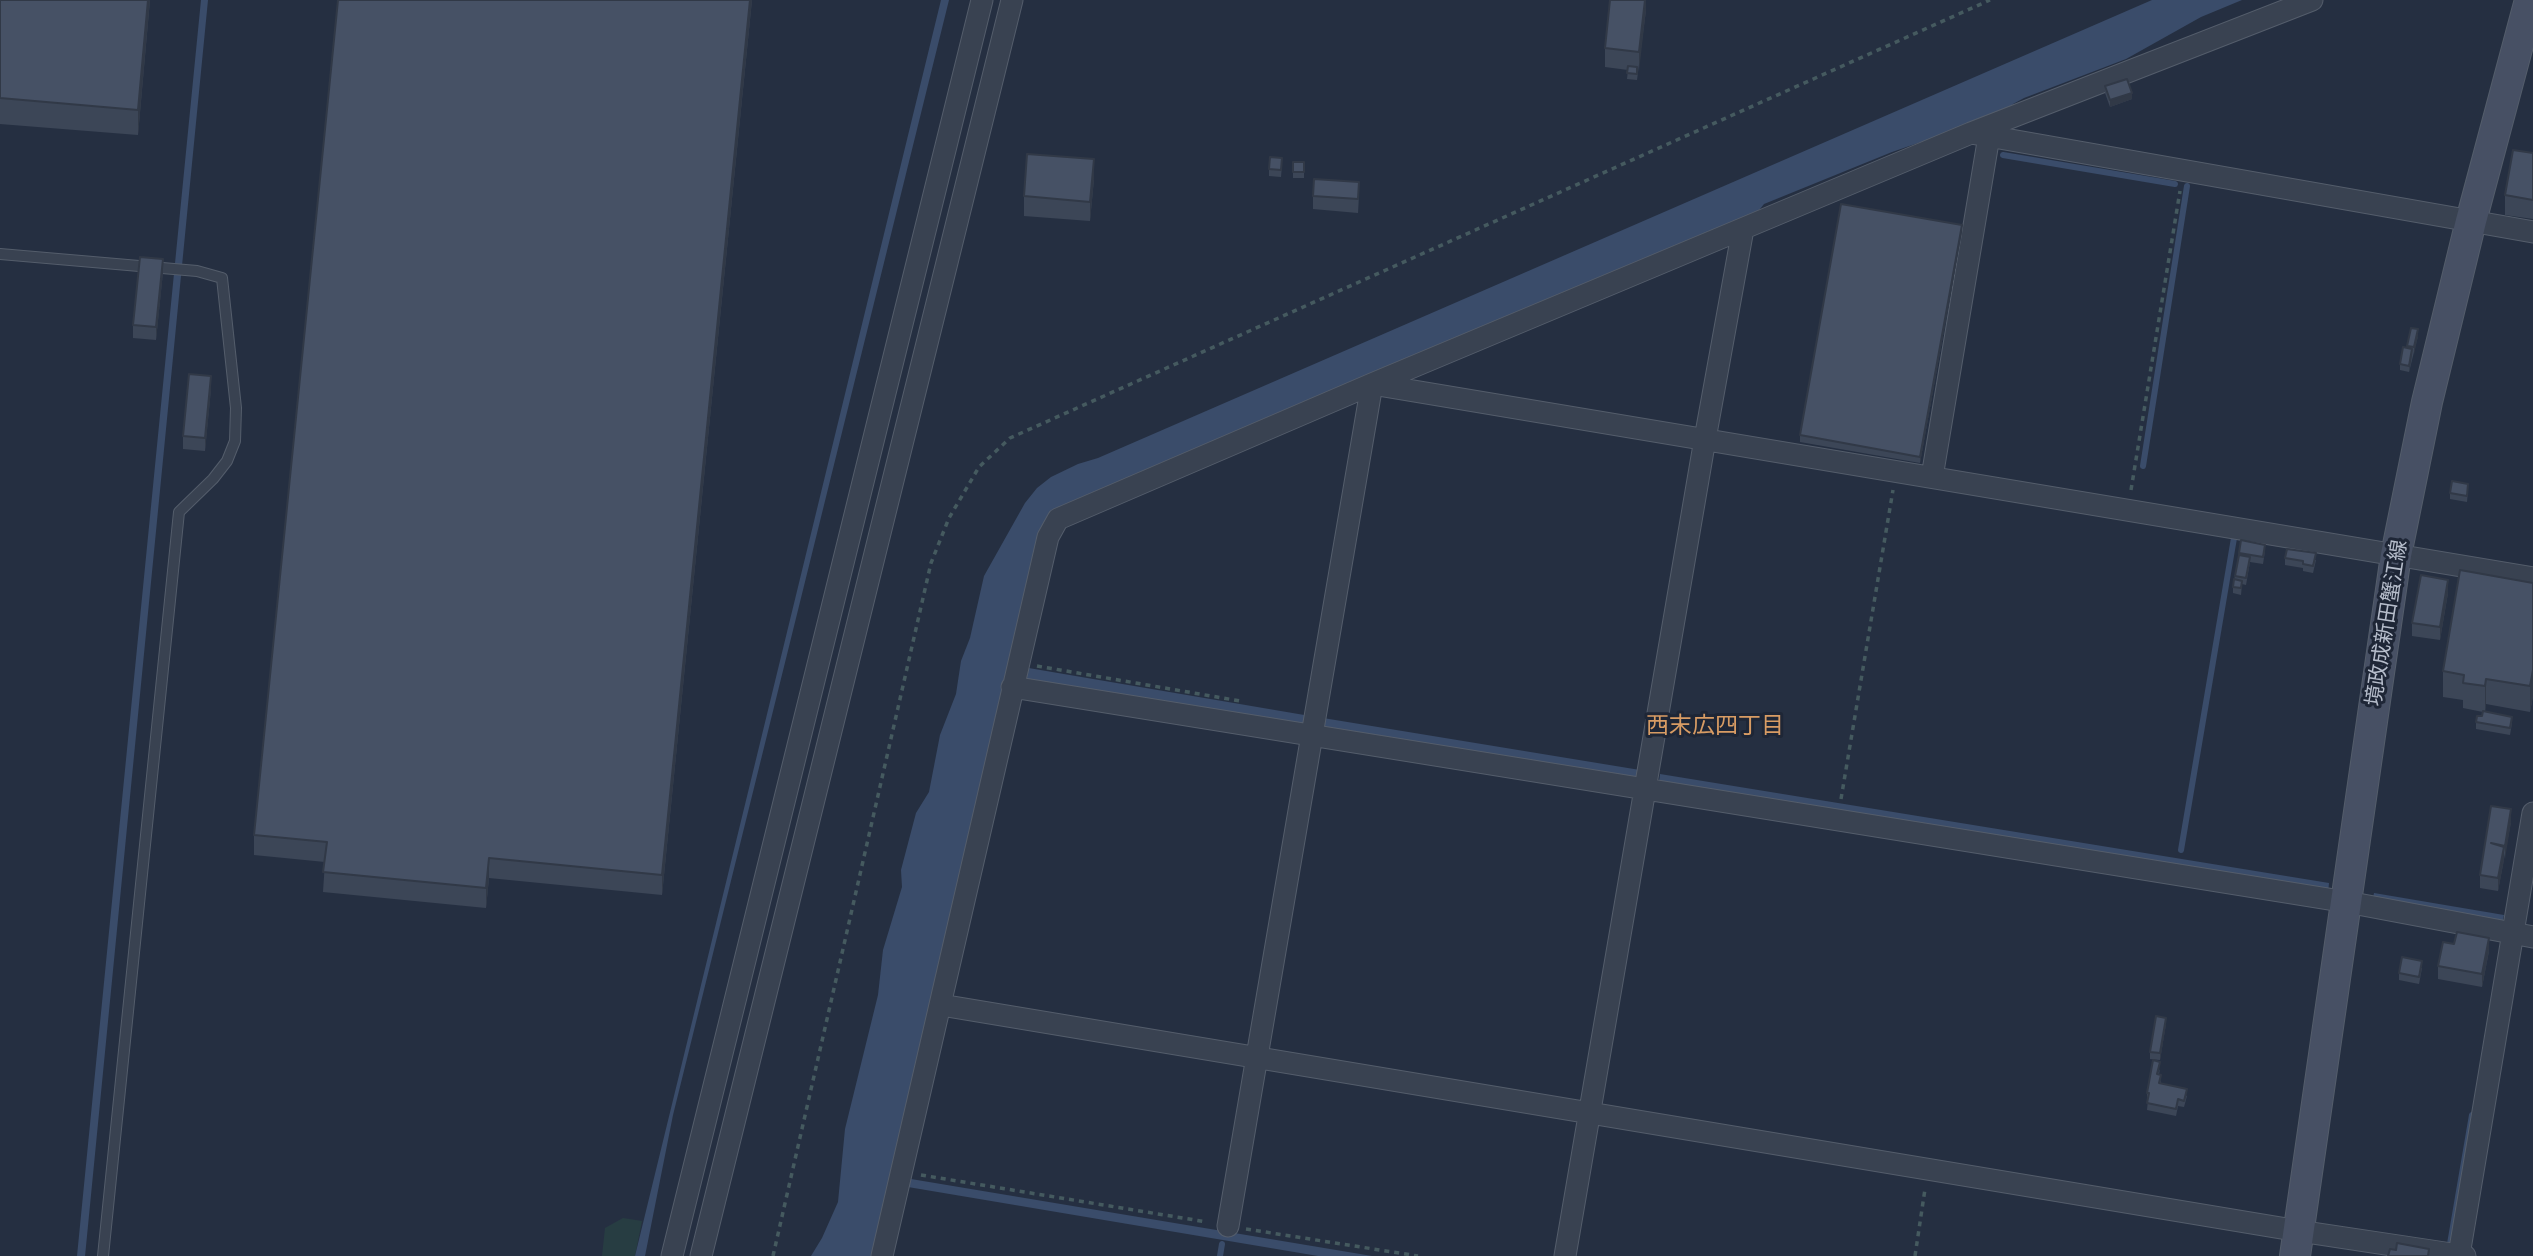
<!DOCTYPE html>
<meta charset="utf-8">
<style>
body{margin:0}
canvas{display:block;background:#252f41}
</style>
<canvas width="2533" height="1256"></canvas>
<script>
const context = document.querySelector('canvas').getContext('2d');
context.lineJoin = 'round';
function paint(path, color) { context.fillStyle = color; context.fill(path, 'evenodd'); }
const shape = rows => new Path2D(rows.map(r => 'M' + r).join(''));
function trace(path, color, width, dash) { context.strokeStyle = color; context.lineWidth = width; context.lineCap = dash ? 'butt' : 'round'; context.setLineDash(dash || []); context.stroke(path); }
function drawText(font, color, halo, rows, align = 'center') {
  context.font = font + ' Cabin,"Noto Sans JP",sans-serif'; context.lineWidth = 6; context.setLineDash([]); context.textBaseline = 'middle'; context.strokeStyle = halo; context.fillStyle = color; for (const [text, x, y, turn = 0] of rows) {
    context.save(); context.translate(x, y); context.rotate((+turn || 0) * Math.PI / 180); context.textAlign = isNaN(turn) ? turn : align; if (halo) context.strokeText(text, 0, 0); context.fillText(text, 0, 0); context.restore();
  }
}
paint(shape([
 [623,1218,642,1221,635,1256,602,1256,605,1228]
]), '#273d42');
paint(shape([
 [201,0,208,0,85,1256,77,1256],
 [941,0,949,0,673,1115,645,1256,635,1256],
 [2152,0,2242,0,2201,17,2126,59,2024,98,2013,104,2005,113,1941,139,1921,142,1892,152,1764,204,1756,214,1058,511,1011,665,1310,716,1308,725,1047,682,1008,680,893,1176,1372,1256,1318,1256,908,1187,874,1256,811,1256,822,1238,838,1202,845,1129,878,995,883,950,902,887,901,870,916,813,929,792,940,735,956,694,961,661,970,638,984,576,1025,503,1037,488,1051,477,1078,464,1098,458],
 [1323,718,1640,770,1638,778,1322,726],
 [1660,774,2329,883,2328,893,1659,783],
 [2374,893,2504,915,2502,924,2372,903]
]), '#3a4c6a');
trace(shape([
 [2003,155,2175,184],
 [2143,466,2187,186],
 [2181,850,2234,538],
 [2450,1244,2472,1115],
 [1220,1256,1222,1244]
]), '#3a4c6a', 6);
const service = shape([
 [0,254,197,271,222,278,236,408,235,441,227,461,213,479,179,512,103,1256]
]);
const minor = shape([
 [1971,133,2533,232],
 [1372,384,2533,578],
 [1932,477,1989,136],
 [1012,687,2347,902,2533,937],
 [941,1005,2299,1231,2465,1256],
 [1228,1226,1372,384],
 [2459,1255,2533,813],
 [672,1256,982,0],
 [701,1256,1012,0],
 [882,1256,1048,537,1058,519,1372,384,1971,133,2312,0],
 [1565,1256,1705,439,1743,229]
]);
const secondary = shape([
 [2295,1256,2396,555,2427,402,2471,221,2530,0]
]);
trace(service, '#545d6b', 12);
trace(minor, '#545d6b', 23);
trace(secondary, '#545d6b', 32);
trace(shape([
 [2131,490,2180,191],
 [1037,666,1240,701],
 [1841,799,1893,490],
 [921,1175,1207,1222],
 [1246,1229,1418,1256],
 [773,1256,931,563,949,518,979,467,1010,438,1990,0],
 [1915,1256,1925,1189]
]), '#455a5f', 3.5, [5, 5]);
trace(service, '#394251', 10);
trace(minor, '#394251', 21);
trace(secondary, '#475064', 30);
paint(shape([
 [0,0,150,0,138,135,0,124],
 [338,0,752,0,662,895,489,878,486,908,323,892,325,862,254,855,254,835],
 [1646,0,1646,10,1637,80,1627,79,1628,70,1605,67,1605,48],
 [2105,86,2132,99,2110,107,2105,93],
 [2533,153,2533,219,2505,215,2505,195],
 [1293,162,1304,162,1304,178,1293,178],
 [1282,165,1281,177,1269,176,1269,169],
 [1094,179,1090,221,1024,216,1024,196],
 [1359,195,1358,213,1313,209,1313,196],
 [1962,231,1920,463,1800,442,1800,435],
 [163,272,156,340,133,338,133,325],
 [2418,336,2409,372,2400,370,2400,364,2407,346],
 [211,389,205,451,183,449,183,436],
 [2468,490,2467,502,2450,499,2450,493],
 [2241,540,2265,551,2263,564,2250,562,2246,585,2242,584,2241,595,2233,593,2233,587],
 [2285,558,2316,560,2313,573,2303,571,2303,568,2285,565],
 [2533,583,2533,696,2530,712,2486,704,2485,712,2512,723,2510,735,2476,729,2476,722,2482,716,2483,712,2463,708,2463,700,2443,697,2443,671],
 [2448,593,2440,640,2412,636,2412,623],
 [2511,822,2498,891,2480,888,2480,875],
 [2489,951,2482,987,2438,979,2438,966],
 [2422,968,2419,984,2399,980,2399,973],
 [2166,1024,2160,1060,2150,1059,2150,1052],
 [2160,1069,2159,1074,2161,1083,2187,1096,2184,1107,2178,1106,2176,1116,2147,1110,2148,1100,2147,1099,2147,1093]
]), '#3c4657');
paint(shape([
 [148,0,150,0,138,135,138,110],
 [750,0,752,0,662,895,662,875],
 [1645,0,1646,0,1646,10,1639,71,1639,52],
 [2132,93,2132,99,2110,107,2110,100],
 [1094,159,1094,179,1090,221,1090,202],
 [1962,225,1962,231,1920,463,1920,457],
 [163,259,163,272,156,340,156,327],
 [2418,329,2418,336,2414,354,2414,347],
 [2412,349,2412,355,2409,372,2409,366],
 [211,376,211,389,205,451,205,438],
 [2448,580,2448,593,2440,640,2440,627],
 [2533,670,2533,696,2530,712,2530,686],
 [2486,679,2486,704,2485,712,2485,686],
 [2511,809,2511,822,2505,859,2505,846],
 [2504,847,2504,860,2498,891,2498,878],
 [489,858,489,878,486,908,486,888],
 [2489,938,2489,951,2482,987,2482,974],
 [2166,1018,2166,1024,2160,1060,2160,1053]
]), '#313947');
const building = shape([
 [0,0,148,0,138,110,0,98,0,0],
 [338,0,750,0,662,875,489,858,486,888,323,872,327,842,254,835,338,0],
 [1610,0,1645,0,1639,52,1605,48,1610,0],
 [1628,66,1637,67,1637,74,1627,73,1628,66],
 [2127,79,2132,93,2110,100,2105,86,2127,79],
 [2513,150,2533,153,2533,200,2505,195,2513,150],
 [1027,154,1094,159,1090,202,1024,196,1027,154],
 [1270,157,1282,158,1281,170,1269,169,1270,157],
 [1293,162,1304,162,1304,172,1293,172,1293,162],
 [1314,179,1359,182,1358,199,1313,196,1314,179],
 [1841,204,1962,225,1920,457,1800,435,1841,204],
 [140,257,163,259,156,327,133,325,140,257],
 [2411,328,2418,329,2414,347,2407,346,2411,328],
 [2403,347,2412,349,2409,366,2400,364,2403,347],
 [189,374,211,376,205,438,183,436,189,374],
 [2452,481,2468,484,2467,496,2450,493,2452,481],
 [2241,540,2265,545,2263,557,2239,553,2241,540],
 [2287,549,2316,553,2313,566,2303,564,2303,561,2285,558,2287,549],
 [2239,555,2250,557,2246,578,2235,576,2239,555],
 [2460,570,2533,583,2533,670,2530,686,2486,679,2485,686,2463,683,2464,675,2443,671,2460,570],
 [2421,575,2448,580,2440,627,2412,623,2421,575],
 [2234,579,2242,581,2241,588,2233,587,2234,579],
 [2483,711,2512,717,2510,728,2476,722,2477,716,2482,716,2483,711],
 [2491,806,2511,809,2505,846,2491,843,2504,847,2498,878,2480,875,2491,806],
 [2457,932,2489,938,2482,974,2438,966,2443,942,2454,944,2457,932],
 [2402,957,2422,961,2419,977,2399,973,2402,957],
 [2156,1016,2166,1018,2160,1053,2150,1052,2156,1016],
 [2153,1060,2160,1062,2157,1074,2161,1075,2159,1083,2187,1089,2184,1101,2178,1099,2176,1109,2147,1103,2149,1093,2147,1093,2153,1060],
 [2397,1243,2429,1249,2428,1256,2388,1256,2390,1249,2396,1250,2397,1243]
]);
paint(building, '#465165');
trace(building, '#313947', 2);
drawText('21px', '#b6bdcb', '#1e2636', [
 ["境政成新田蟹江線",2387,623,-81]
]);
drawText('23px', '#d89c64', '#1e2636', [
 ["西末広四丁目",1715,726]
]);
</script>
